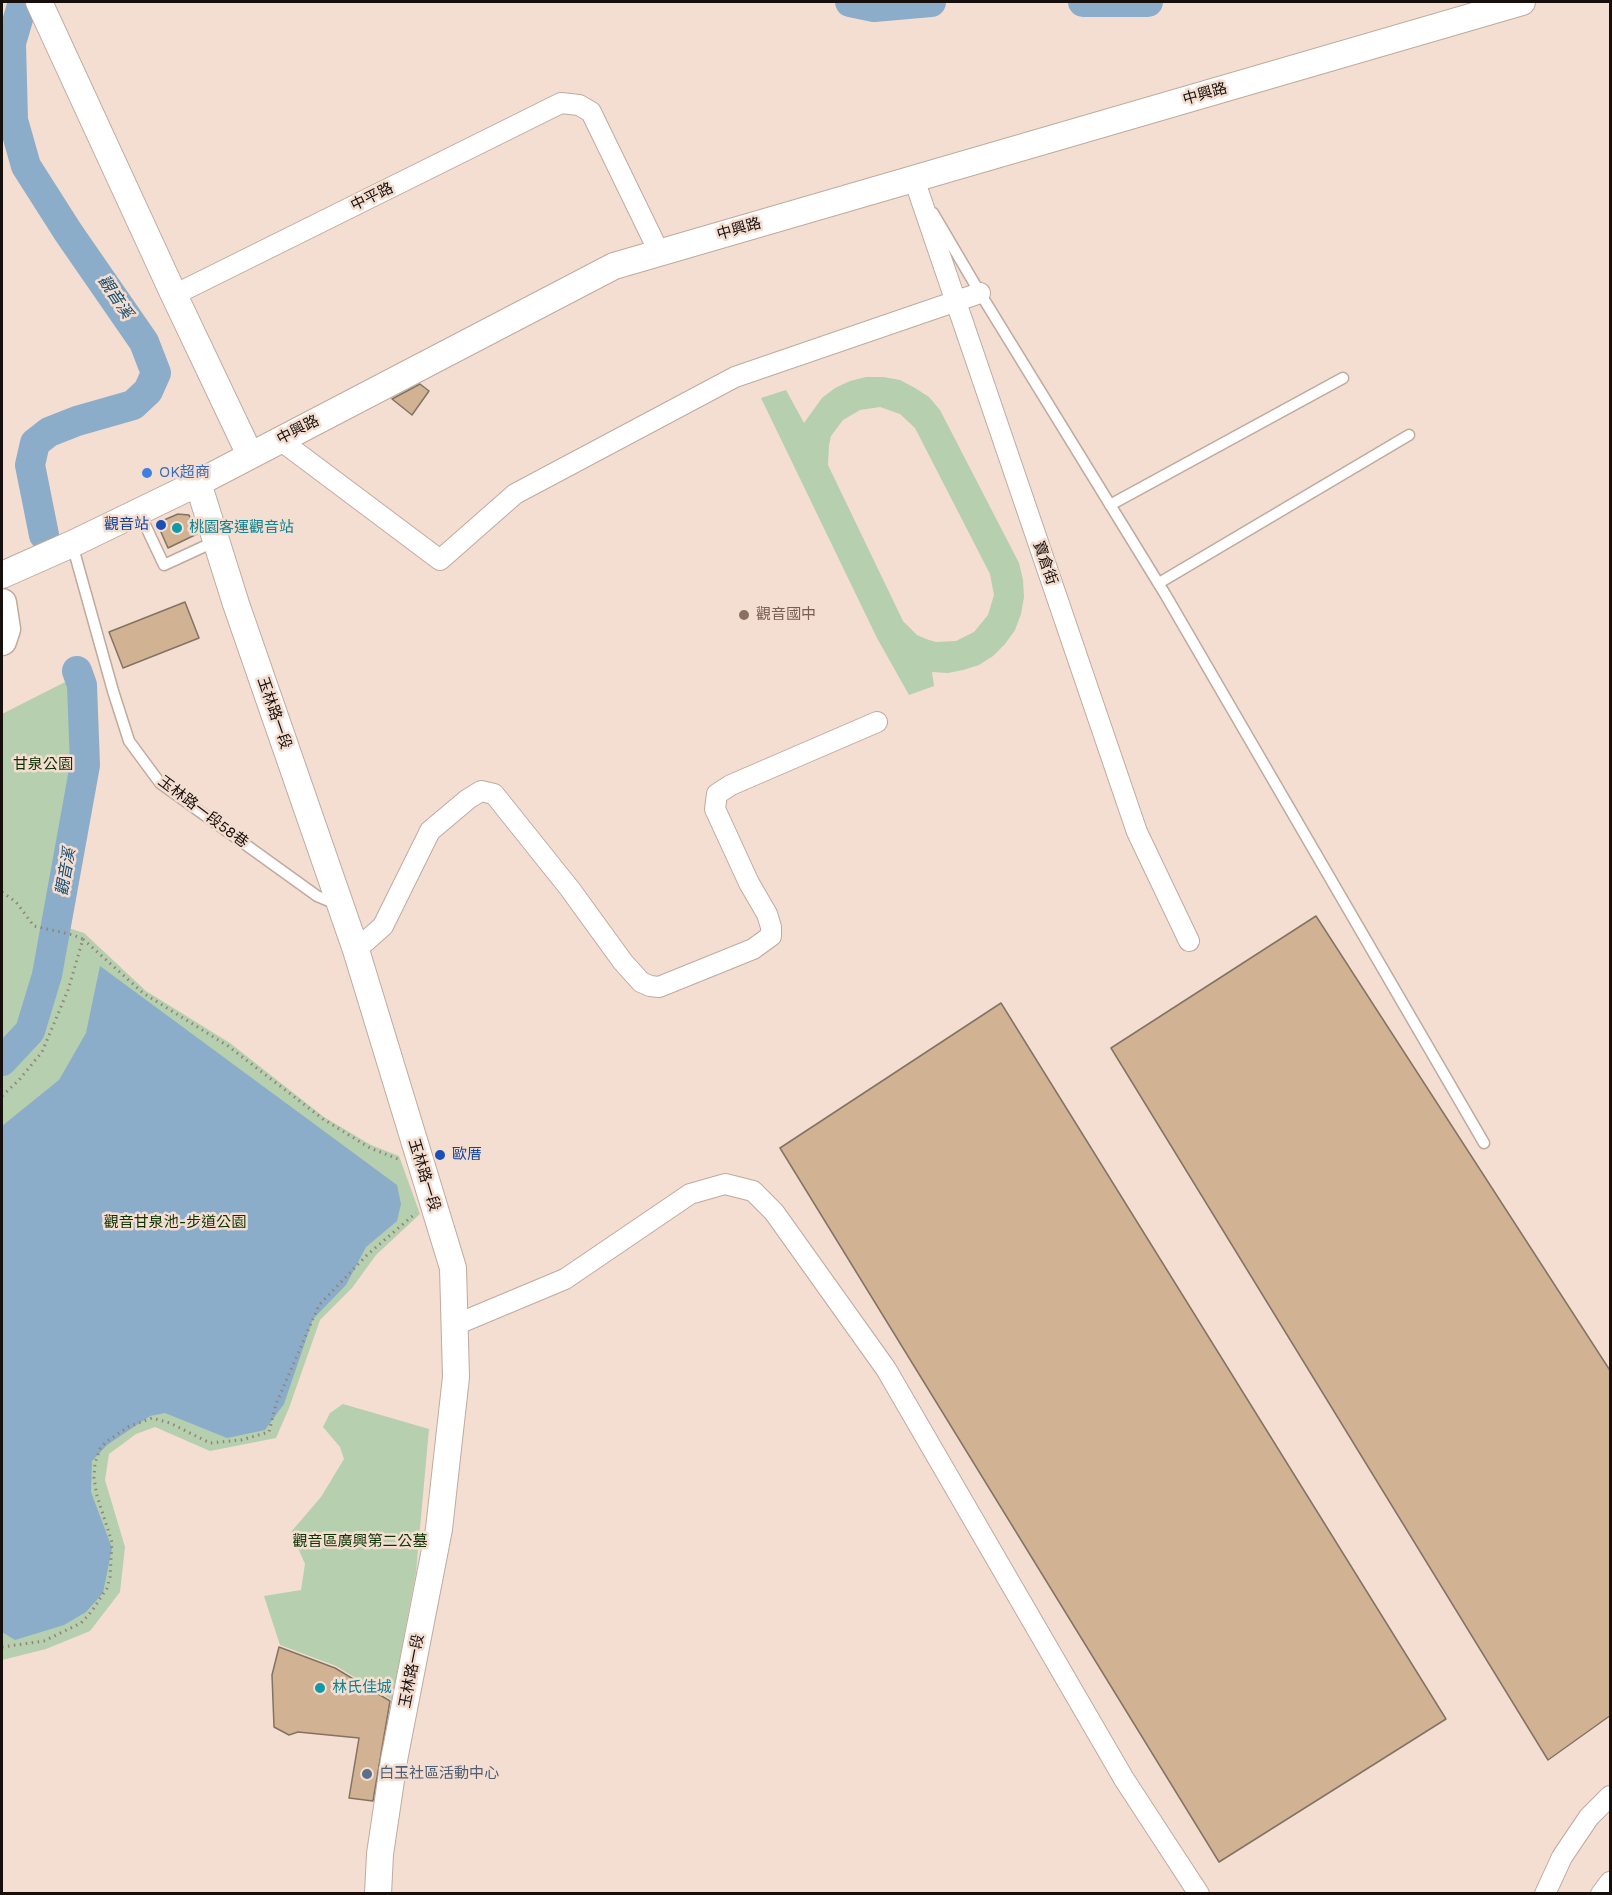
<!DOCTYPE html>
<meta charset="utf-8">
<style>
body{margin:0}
#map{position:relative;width:1612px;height:1895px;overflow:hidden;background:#f4ded1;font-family:"Work Sans",sans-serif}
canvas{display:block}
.frame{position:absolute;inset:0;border:3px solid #170f0b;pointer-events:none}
</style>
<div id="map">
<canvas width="1612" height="1895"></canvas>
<div class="frame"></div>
</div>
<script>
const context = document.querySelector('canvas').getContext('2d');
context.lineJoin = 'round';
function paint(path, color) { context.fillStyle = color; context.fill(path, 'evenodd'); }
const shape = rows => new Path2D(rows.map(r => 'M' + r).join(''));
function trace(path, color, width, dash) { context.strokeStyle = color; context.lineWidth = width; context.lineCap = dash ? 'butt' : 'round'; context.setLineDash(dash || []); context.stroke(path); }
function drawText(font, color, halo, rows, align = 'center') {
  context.font = font + ' "Work Sans","Noto Sans TC",sans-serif'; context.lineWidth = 5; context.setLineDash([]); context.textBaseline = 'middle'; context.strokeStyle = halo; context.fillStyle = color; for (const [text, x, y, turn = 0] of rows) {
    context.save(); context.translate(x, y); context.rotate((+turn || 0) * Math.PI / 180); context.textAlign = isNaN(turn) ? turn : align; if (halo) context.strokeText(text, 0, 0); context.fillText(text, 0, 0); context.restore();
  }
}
paint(shape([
 [866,377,883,377,900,380,915,388,929,397,940,410,1019,563,1023,580,1024,597,1021,614,1015,630,1005,644,993,656,979,665,963,670,948,673,932,672,934,686,909,695,877,638,761,398,786,390,804,423,822,398,835,388,850,381],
 [880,407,900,414,915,428,990,574,994,595,988,615,974,632,956,641,936,642,926,639,917,635,903,621,828,465,829,445,831,436,843,420,860,410],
 [79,675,85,765,56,924,84,933,146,991,230,1043,324,1117,371,1145,399,1156,420,1214,376,1255,352,1288,320,1320,289,1408,276,1438,210,1451,155,1427,136,1434,109,1454,105,1480,125,1547,120,1592,90,1631,46,1649,2,1660,2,714],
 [343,1404,429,1429,416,1572,392,1700,336,1666,280,1645,264,1596,301,1590,305,1564,291,1532,321,1497,344,1459,340,1447,323,1427,330,1413]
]), '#b5cfaf');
paint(shape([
 [100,966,397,1185,401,1204,397,1221,366,1247,346,1285,313,1319,284,1404,265,1430,227,1438,165,1413,150,1416,107,1445,92,1461,91,1492,112,1548,103,1593,86,1612,64,1625,15,1640,2,1632,2,1126,59,1080,86,1033]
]), '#8badc9');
trace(shape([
 [23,2,11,43,13,120,26,166,68,232,144,342,156,373,148,391,133,405,77,421,49,432,35,443,30,465,44,535],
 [850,2,874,7,931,2],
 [1083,2,1148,2],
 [2,1061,30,1031,47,975,85,765,82,685,77,671]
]), '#8badc9', 30);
const building = shape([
 [420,384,429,391,412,415,392,399,420,384],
 [178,514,189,515,197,534,168,548,157,523,178,514],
 [185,602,199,638,123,668,109,632,185,602],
 [1316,916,1611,1372,1611,1715,1548,1760,1111,1048,1316,916],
 [1001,1003,1446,1719,1219,1862,780,1148,1001,1003],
 [279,1647,335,1668,390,1701,373,1801,349,1798,359,1738,298,1732,289,1735,274,1727,272,1675,279,1647]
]);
paint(building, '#d1b293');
trace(building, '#827363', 1.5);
const service = shape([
 [933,213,980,293,1165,594,1484,1143],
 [1110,505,1343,378],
 [139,512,164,565,216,541],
 [72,544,113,691,129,741,160,783,317,896,336,904],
 [1159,583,1409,435]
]);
const minor = shape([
 [914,179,1137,832,1189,941],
 [174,295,561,103,579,105,591,112,659,252],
 [280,440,440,560,515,494,735,377,980,293],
 [356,950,383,926,430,831,468,799,481,791,494,794,570,889,623,962,641,982,650,986,659,987,753,949,771,936,771,927,767,914,749,883,715,809,717,794,731,785,877,722],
 [455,1325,565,1279,690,1194,725,1184,753,1191,774,1212,886,1369,1124,1779,1199,1894],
 [1545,1894,1562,1857,1589,1817,1610,1796],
 [1601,1894,1610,1882]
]);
const tertiary = shape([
 [39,2,174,295,250,455],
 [198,483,236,604,356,950,453,1268,456,1377,439,1529,394,1760,380,1854,378,1894],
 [2,575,72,544,198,483,614,266,1522,2]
]);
const secondary = shape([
 [2,603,6,629,2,641]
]);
trace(service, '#bfaa9e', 13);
trace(minor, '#bfaa9e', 22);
trace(tertiary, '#bfaa9e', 28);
trace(secondary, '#bfaa9e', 31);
trace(shape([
 [2,892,16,902,34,926,73,935,83,939],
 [2,1096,19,1080,42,1052,68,990,83,939,143,993,228,1046,323,1119,370,1148,398,1159],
 [2,1647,44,1641,81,1623,92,1611,107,1588,110,1577,112,1542,97,1496,94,1478,95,1463,100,1449,106,1442,128,1427,152,1418,170,1423,210,1443,241,1440,269,1432,276,1404,319,1305,367,1255,416,1213]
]), '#93837a', 3, [1.5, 4.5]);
trace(service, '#fff', 10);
trace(minor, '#fff', 20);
trace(tertiary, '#fff', 26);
trace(secondary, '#fff', 28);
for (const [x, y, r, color] of [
 [147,473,6,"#3f7fe0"],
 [161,525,6,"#1a4fb4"],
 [177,528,6,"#0f9aa8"],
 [744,615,6,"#8d6e63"],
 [440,1155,6,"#1a4fb4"],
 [320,1688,6,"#0f9aa8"],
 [367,1774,6,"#5c6f8a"]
]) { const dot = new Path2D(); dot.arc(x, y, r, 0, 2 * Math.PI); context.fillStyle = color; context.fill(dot); trace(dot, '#f4ded1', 2); }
drawText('15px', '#170f0b', '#f4ded1', [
 ["中興路",1205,94,-16],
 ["中平路",372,197,-26],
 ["中興路",739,229,-16],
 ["中興路",298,430,-27],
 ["寶倉街",1045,563,71],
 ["玉林路一段",274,713,71],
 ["玉林路一段58巷",203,812,37],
 ["玉林路一段",424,1175,73],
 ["玉林路一段",412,1671,-79]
]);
drawText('15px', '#366cbe', '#f4ded1', [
 ["OK超商",159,473]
], 'left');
drawText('15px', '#164399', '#f4ded1', [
 ["觀音站",149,525],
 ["歐厝",452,1155,"left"]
], 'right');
drawText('15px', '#0d838f', '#f4ded1', [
 ["桃園客運觀音站",189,528],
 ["林氏佳城",332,1688]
], 'left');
drawText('15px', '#785e54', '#f4ded1', [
 ["觀音國中",756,615]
], 'left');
drawText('15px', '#0d3303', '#f4ded1', [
 ["甘泉公園",43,765],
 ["觀音甘泉池-步道公園",175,1223],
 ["觀音區廣興第二公墓",360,1542]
]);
drawText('15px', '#4e5e75', '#f4ded1', [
 ["白玉社區活動中心",379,1774]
], 'left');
drawText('italic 16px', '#164d73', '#f4ded1', [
 ["觀音溪",115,297,56],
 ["觀音溪",66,872,-80]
]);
</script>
